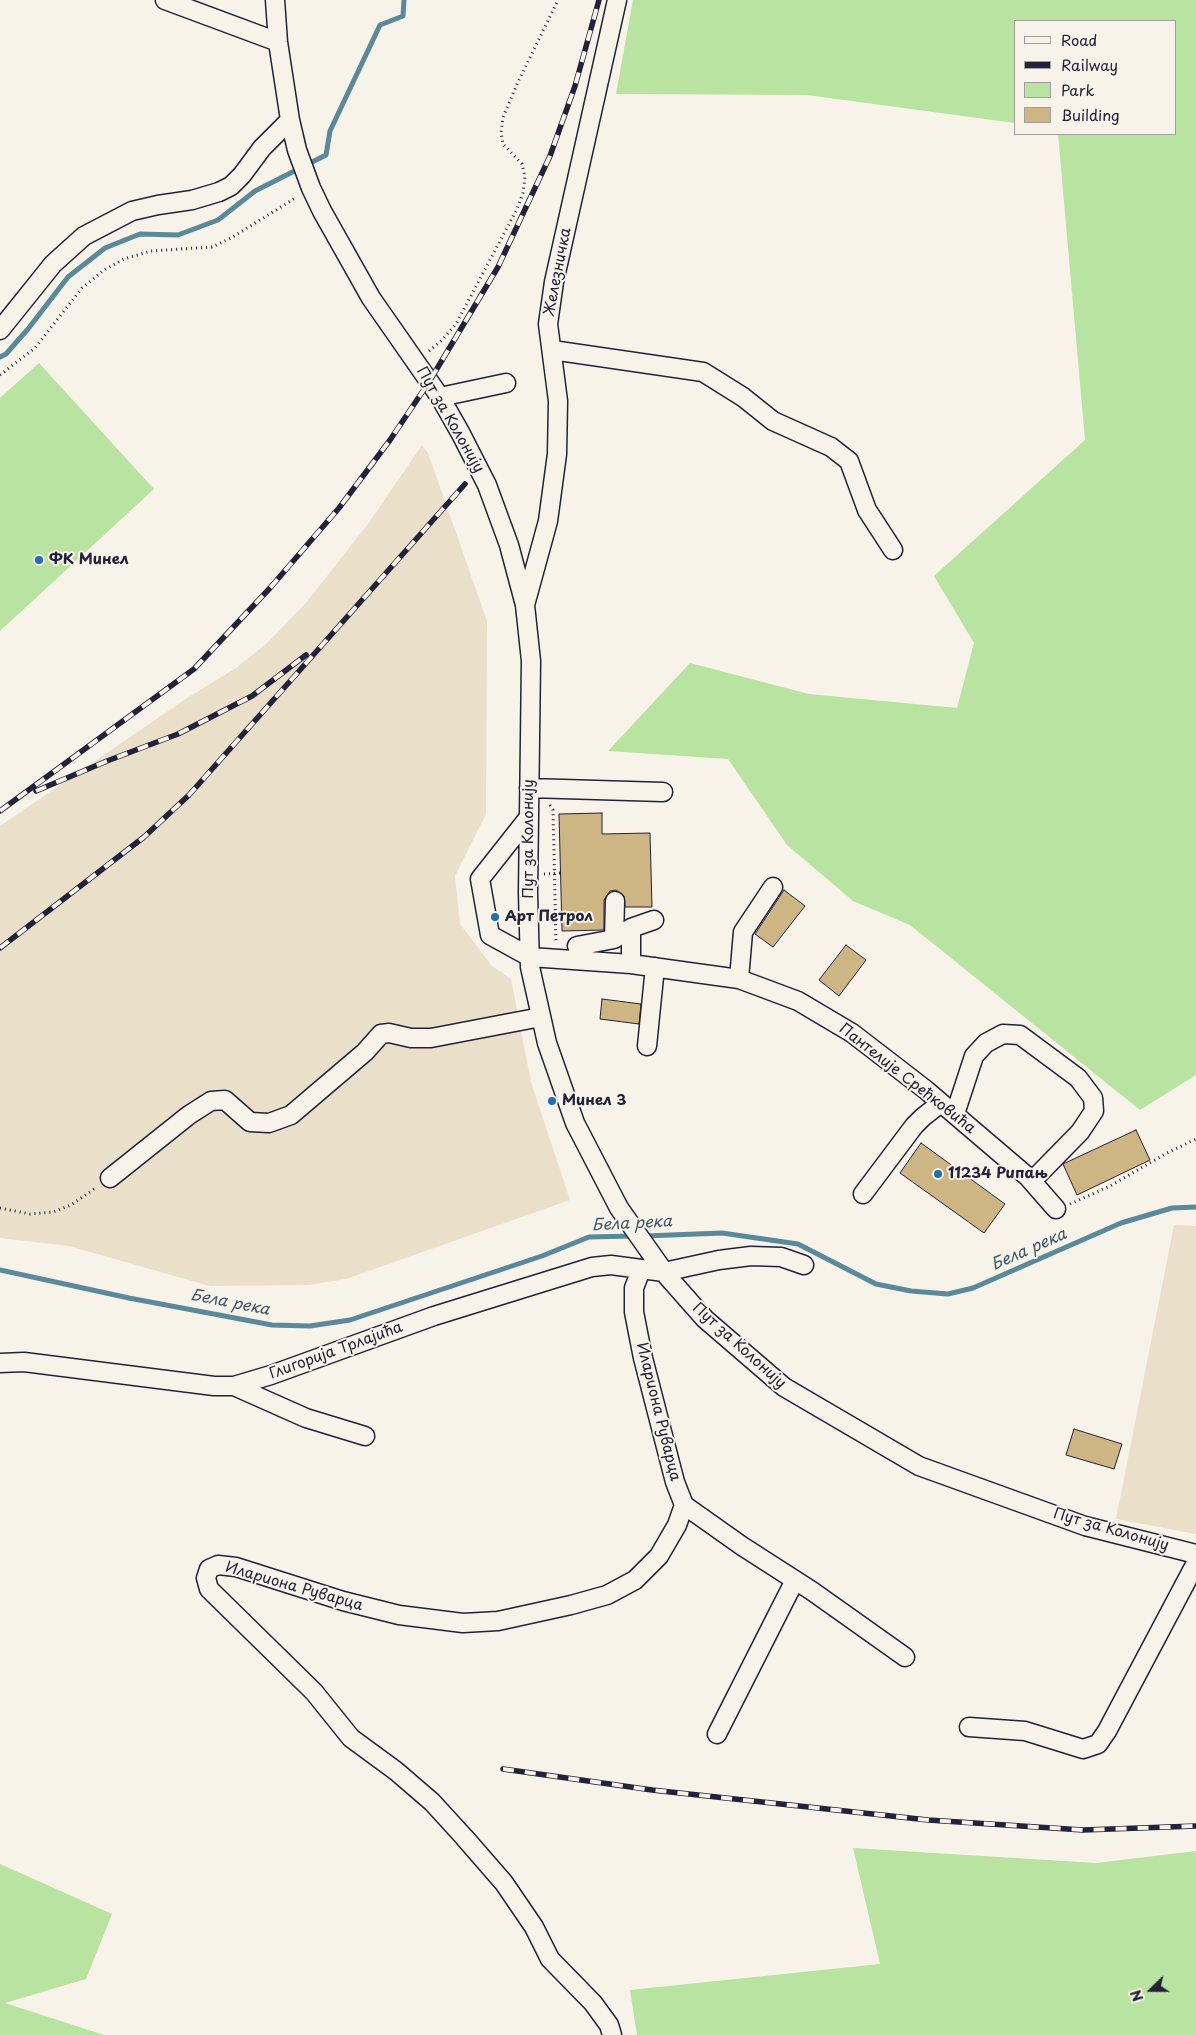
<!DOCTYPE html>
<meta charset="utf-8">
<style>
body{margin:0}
#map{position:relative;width:1196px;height:2035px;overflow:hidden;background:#f7f3e8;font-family:"Playpen Sans",sans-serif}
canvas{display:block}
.legend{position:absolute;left:1014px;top:20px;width:162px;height:115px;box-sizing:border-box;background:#f7f3e8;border:1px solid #a29fa3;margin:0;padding:6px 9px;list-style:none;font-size:15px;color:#22223b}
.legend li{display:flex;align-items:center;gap:10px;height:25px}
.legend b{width:25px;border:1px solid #a29fa3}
.north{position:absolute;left:1126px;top:1965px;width:50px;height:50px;-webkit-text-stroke:4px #f7f3e8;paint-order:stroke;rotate:248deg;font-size:14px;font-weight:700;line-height:20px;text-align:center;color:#22223b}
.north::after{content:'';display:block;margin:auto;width:18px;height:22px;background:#22223b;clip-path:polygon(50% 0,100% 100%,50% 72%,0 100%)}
</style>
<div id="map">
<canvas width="1196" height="2035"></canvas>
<ul class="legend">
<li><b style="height:6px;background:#f7f3e8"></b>Road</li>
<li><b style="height:6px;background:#22223b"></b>Railway</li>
<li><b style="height:14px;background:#b9e3a0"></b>Park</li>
<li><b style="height:14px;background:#cdb584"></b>Building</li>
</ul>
<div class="north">N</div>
</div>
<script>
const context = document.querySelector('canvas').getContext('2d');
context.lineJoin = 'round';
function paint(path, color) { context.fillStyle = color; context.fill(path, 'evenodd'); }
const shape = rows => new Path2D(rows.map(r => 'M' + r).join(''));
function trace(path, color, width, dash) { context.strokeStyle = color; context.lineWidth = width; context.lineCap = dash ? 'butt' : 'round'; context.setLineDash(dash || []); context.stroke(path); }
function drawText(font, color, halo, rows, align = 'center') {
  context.font = font + ' "Playpen Sans",sans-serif'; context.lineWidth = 4; context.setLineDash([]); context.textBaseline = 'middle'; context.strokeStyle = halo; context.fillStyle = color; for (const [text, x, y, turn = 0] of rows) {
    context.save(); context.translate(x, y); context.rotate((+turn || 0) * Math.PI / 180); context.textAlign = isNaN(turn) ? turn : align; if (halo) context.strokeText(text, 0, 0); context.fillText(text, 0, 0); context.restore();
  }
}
paint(shape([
 [422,445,428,453,487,621,486,814,455,876,460,924,492,966,511,979,531,1082,570,1200,346,1279,309,1285,210,1286,69,1246,0,1238,0,826,187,698,236,668,267,643,305,604,368,524],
 [1174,1225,1196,1226,1196,1534,1116,1519]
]), '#eae0ca');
paint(shape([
 [633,0,1196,0,1196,1075,1140,1110,910,925,853,901,787,845,728,759,608,751,690,663,809,694,957,708,974,643,934,576,1085,440,1058,134,1175,134,1175,21,1015,21,1015,123,807,95,616,94],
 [39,363,154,489,0,631,0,398],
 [853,1848,1096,1863,1196,1851,1196,2035,637,2035,630,1990,880,1964],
 [0,1864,112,1914,86,1979,5,2003,104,2035,0,2035]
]), '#b9e3a0');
trace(shape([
 [0,357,6,354,28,329,68,277,105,248,140,234,178,235,218,220,255,191,326,155,330,131,380,25,403,16,404,0],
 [645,1236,722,1233,798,1244,876,1284,911,1291,948,1294,973,1288,1121,1223,1172,1208,1196,1207],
 [0,1270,129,1298,272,1325,310,1326,350,1320,542,1256,589,1237,634,1236]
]), '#59899a', 5);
const building = shape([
 [602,813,602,834,650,833,652,907,625,907,624,896,616,890,610,891,604,900,604,930,562,931,559,814,602,813],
 [784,890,805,906,773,947,755,934,784,890],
 [846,945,866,960,839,996,819,980,846,945],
 [602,999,641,1004,639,1024,600,1019,602,999],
 [1136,1130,1150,1160,1077,1195,1063,1164,1136,1130],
 [921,1143,1005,1204,984,1233,900,1173,921,1143],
 [1074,1429,1122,1444,1114,1469,1066,1455,1074,1429]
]);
paint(building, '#cdb584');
trace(building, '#22223b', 1);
const minor = shape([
 [165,0,278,42],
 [275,0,278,42,290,120,297,150,311,188,322,211,371,298,440,397,461,434,487,485,509,545,525,605,531,661,528,893,530,967,547,1043,575,1123,619,1208,667,1276,705,1319,784,1387,919,1466,1085,1526,1196,1554],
 [0,330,53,264,84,236,132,211,158,205,192,200,219,192,231,186,242,175,262,148,290,120],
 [552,350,703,372,743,397,773,421,831,447,849,461,867,510,893,550],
 [440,397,506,383],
 [525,605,548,521,557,454,558,401,548,324,554,282,617,0],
 [529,788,663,792],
 [529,817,480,879,490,935,530,957,631,964,739,979,798,1001,852,1033,926,1090,1028,1177,1056,1209],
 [614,939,615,901],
 [577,946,614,939,631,928,654,920],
 [631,964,631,928],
 [739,979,743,932,773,887],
 [647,1046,655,967],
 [955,1114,974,1056,986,1043,1003,1034,1020,1035,1078,1078,1093,1098,1094,1111,1080,1132,1032,1181],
 [110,1178,189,1115,211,1101,225,1100,250,1122,269,1123,291,1115,365,1052,381,1034,389,1033,411,1038,431,1038,541,1017],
 [863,1194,914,1126,923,1117,941,1103],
 [0,1363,24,1362,214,1386,234,1386,271,1375,434,1316,592,1267,611,1265,664,1272,719,1260,751,1256,781,1257,804,1265],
 [234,1386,306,1418,365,1436],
 [684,1505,742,1546,812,1591,905,1657],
 [969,1727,1025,1731,1083,1749,1098,1744,1107,1731,1196,1563],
 [717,1734,795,1580],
 [612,2035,609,2025,593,2003,550,1959,534,1927,504,1883,464,1837,432,1802,396,1771,351,1738,314,1692,209,1589,206,1578,209,1569,218,1565,236,1567,343,1601,399,1615,463,1623,498,1621,571,1605,607,1595,635,1580,659,1556,677,1525,684,1505,675,1482,643,1358,634,1312,634,1288,641,1270]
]);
trace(minor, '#22223b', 21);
trace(shape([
 [429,351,442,340,456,324,517,209,523,193,525,177,522,164,503,144,501,132,503,117,518,82,558,0],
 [0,375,35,348,82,288,104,270,124,259,151,251,212,247,231,238,297,197],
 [550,805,553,810,556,943],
 [544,874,560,873],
 [1070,1204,1110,1186,1167,1153,1196,1139],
 [0,1208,30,1214,53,1212,71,1205,97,1187]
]), '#22223b', 3, [1, 4]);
trace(minor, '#f7f3e8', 18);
const rail = shape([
 [36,791,107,761,178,734,252,696,306,655],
 [0,811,194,669,270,588,339,508,390,440,429,382,498,267,550,156,575,86,599,0],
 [0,948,144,837,189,795,465,484],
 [503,1769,652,1790,928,1820,1083,1830,1196,1826]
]);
trace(rail, '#22223b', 5.5);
trace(rail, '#f7f3e8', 4, [11]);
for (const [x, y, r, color] of [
 [39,560,5,"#1f6fb2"],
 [495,917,5,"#1f6fb2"],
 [552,1101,5,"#1f6fb2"],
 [938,1174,5,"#1f6fb2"]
]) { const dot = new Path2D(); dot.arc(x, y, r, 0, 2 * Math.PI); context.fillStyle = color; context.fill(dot); trace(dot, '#f7f3e8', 2); }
drawText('15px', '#22223b', '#f7f3e8', [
 ["Железничка",558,272,-79],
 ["Пут за Колонију",450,420,60],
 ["Пут за Колонију",529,839,-90],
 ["Пантелије Срећковића",907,1079,38],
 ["Пут за Колонију",739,1346,42],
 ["Глигорија Трлајића",336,1351,-20],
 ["Илариона Руварца",658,1412,76],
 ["Пут за Колонију",1111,1530,16],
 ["Илариона Руварца",294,1587,16]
]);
drawText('bold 15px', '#22223b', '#f7f3e8', [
 ["ФК Минел",49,560],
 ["Арт Петрол",505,917],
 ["Минел 3",562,1101],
 ["11234 Рипањ",948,1174]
], 'left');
drawText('italic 16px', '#3d556a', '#f7f3e8', [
 ["Бела река",632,1224,-3],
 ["Бела река",1029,1250,-24],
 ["Бела река",230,1303,11]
]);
</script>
